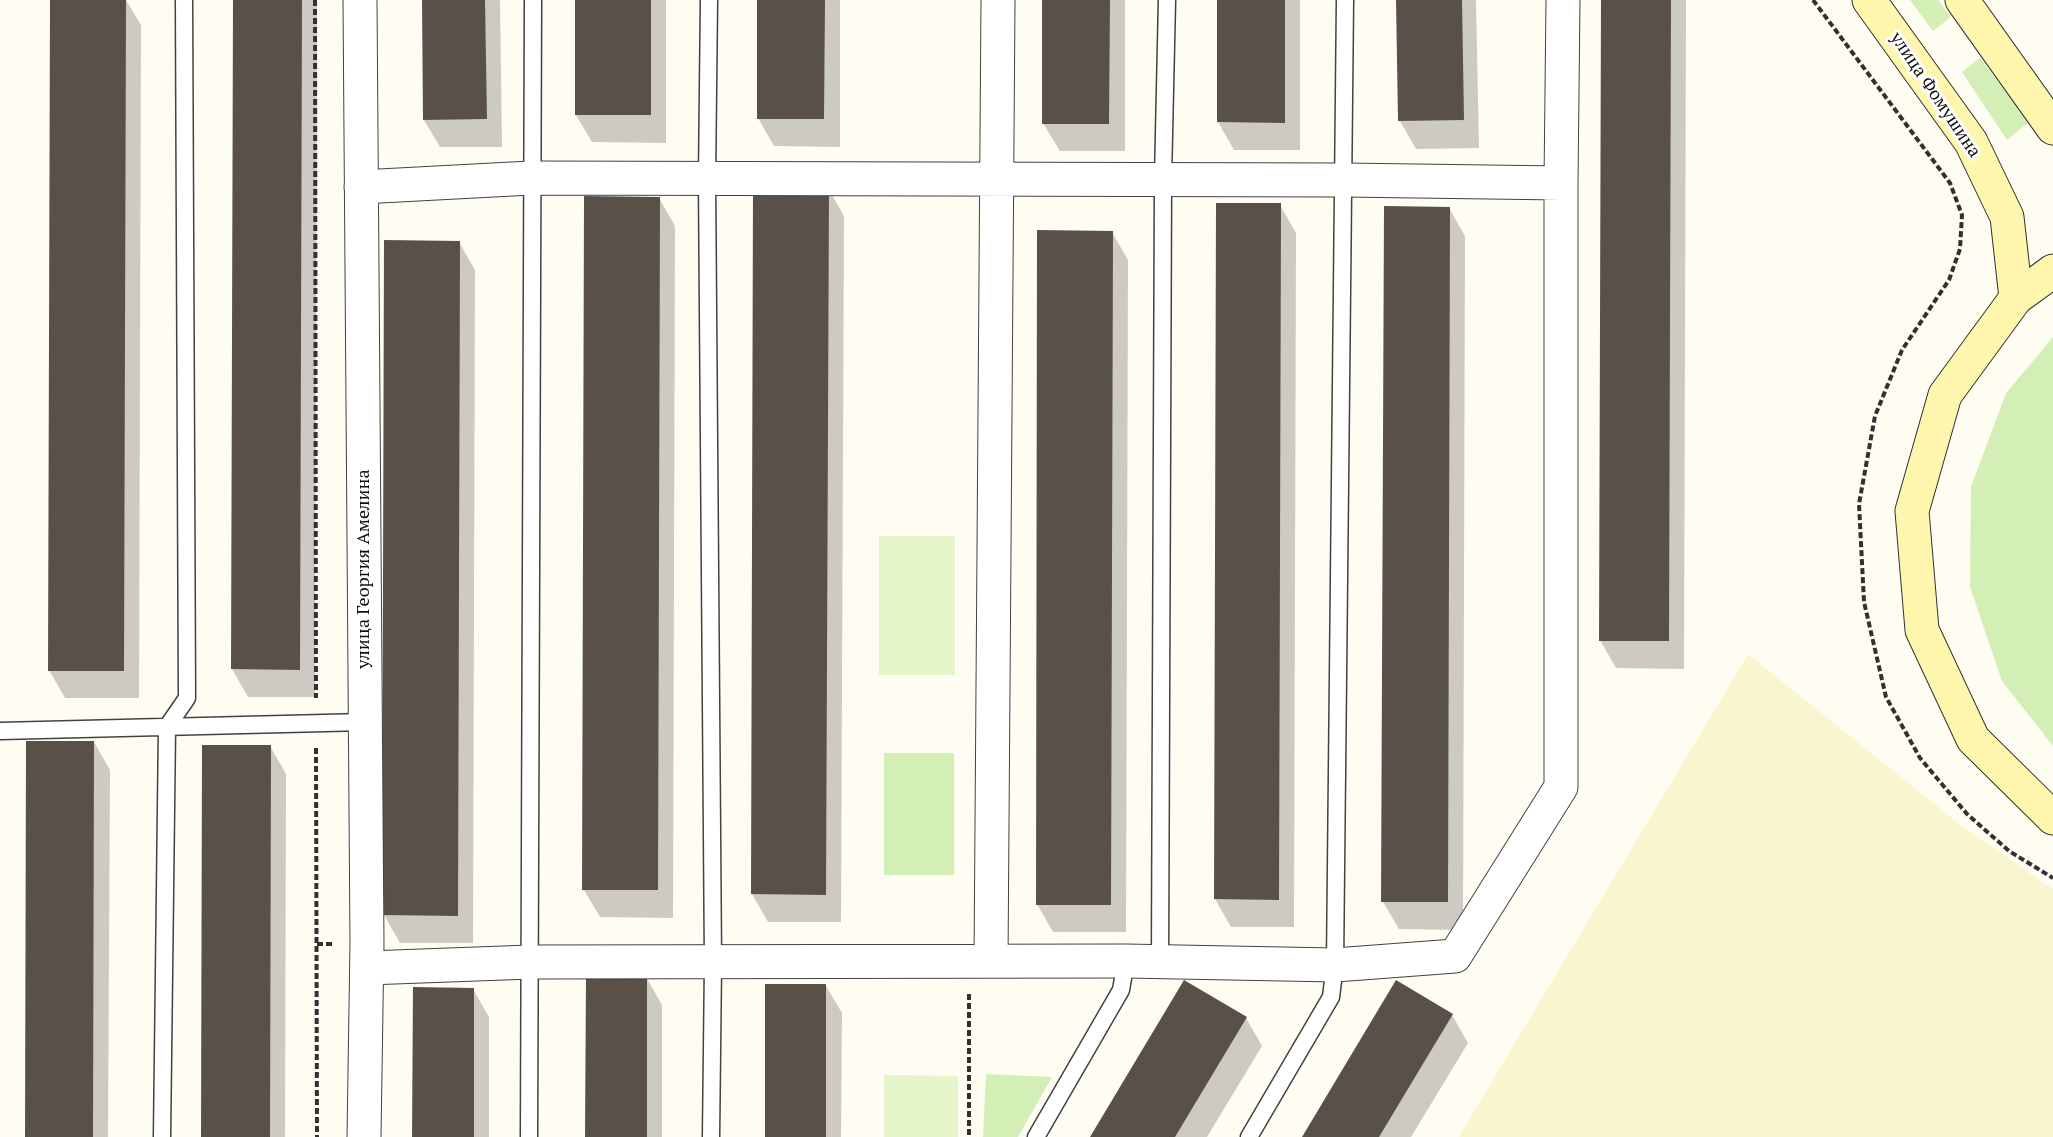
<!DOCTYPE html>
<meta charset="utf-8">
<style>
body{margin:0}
canvas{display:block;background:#fffcf2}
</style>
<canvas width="2053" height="1137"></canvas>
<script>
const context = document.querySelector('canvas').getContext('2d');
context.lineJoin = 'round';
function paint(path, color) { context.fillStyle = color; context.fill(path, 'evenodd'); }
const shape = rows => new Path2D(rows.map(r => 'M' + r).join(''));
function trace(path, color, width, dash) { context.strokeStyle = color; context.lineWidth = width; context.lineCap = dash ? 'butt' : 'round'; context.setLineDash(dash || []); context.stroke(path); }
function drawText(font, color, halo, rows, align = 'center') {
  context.font = font + ' "PT Serif",serif'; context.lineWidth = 6; context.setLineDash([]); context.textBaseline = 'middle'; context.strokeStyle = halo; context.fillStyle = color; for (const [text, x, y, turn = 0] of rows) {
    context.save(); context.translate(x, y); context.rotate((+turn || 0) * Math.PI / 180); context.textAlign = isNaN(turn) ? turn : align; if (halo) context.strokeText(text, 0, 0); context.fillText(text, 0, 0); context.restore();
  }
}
paint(shape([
 [1748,654,1963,827,2053,889,2053,1137,1459,1137]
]), '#f9f5ce');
paint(shape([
 [1910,0,1938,0,1951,17,1933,31],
 [1980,58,2029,122,2007,140,1962,72],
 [2053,337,2053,746,2002,681,1970,587,1971,487,2006,393],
 [884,753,954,753,954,875,884,875],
 [986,1074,1052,1077,1018,1137,983,1137]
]), '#d3efb6');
paint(shape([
 [879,536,955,536,955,675,879,675],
 [884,1075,958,1076,958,1137,884,1137]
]), '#e6f5c9');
paint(shape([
 [51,0,126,0,141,25,139,698,65,698,49,670],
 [234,0,317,0,315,697,248,697,232,669],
 [423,0,500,0,502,147,440,147,424,120],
 [577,0,666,0,666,143,592,142,576,115],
 [759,0,840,0,840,147,774,146,758,118],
 [1044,0,1125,0,1125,151,1060,151,1043,123],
 [1218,0,1300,0,1300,150,1234,150,1218,122],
 [1398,0,1476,0,1479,148,1416,149,1400,121],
 [1602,0,1686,0,1684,669,1616,668,1600,640],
 [828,188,844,216,841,922,768,922,752,894],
 [659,198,675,226,673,918,600,917,584,890],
 [1280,205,1296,233,1294,927,1231,927,1215,899],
 [1449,208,1465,236,1463,930,1399,929,1383,902],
 [1112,232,1128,260,1126,932,1053,932,1037,904],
 [386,242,459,242,475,270,473,943,400,943,384,915],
 [94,742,110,770,108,1137,26,1137],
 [270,746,286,774,285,1137,202,1137],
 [646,977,662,1005,662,1137,587,1137],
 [826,986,842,1013,841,1137,766,1137],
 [473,989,489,1017,489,1137,414,1137],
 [1452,1015,1468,1043,1411,1137,1303,1137],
 [1246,1018,1262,1046,1207,1137,1091,1137]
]), '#0003');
paint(shape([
 [50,0,126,0,124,671,48,671],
 [233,0,302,0,300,670,231,669],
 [422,0,485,0,487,119,423,120],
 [575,0,651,0,651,115,575,115],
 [757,0,825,0,824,119,757,119],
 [1042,0,1110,0,1109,124,1042,124],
 [1217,0,1285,0,1285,123,1217,122],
 [1396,0,1462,0,1464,120,1398,121],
 [1601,0,1671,0,1669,641,1599,641],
 [753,186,829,186,826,895,751,894],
 [584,196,660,197,658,890,582,890],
 [1216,203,1281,203,1279,900,1214,899],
 [1384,206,1450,207,1448,902,1381,902],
 [1037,230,1113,231,1111,905,1036,905],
 [384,240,460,241,458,916,382,915],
 [26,741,94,741,93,1137,25,1137],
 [202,745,271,745,270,1137,201,1137],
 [586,976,647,976,647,1137,585,1137],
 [1184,980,1247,1017,1175,1137,1090,1137],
 [1396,980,1453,1014,1379,1137,1302,1137],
 [765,984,826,984,826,1137,765,1137],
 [413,987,474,988,474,1137,412,1137]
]), '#59504a');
const lane = shape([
 [709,0,707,179,713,963,711,1137],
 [0,731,365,722],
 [1160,961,1163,179,1167,0],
 [162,1137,167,727,187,698,184,0],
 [529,1137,533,0],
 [1036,1137,1121,990,1126,961],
 [1249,1137,1331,997,1335,965,1345,0]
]);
const street = shape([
 [360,0,367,943,364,1137],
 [361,187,531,178,1344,180,1561,183,1563,0],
 [991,961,998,0],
 [367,968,531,962,1126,961,1335,965,1455,956,1561,787,1561,183]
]);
const secondary = shape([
 [1869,0,1971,142,2007,217,2016,298],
 [1962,0,2053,128],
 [2053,271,2016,298,1945,395,1912,511,1922,630,1973,739,2053,818]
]);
trace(lane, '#424242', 19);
trace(street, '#424242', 35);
trace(secondary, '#313131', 35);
trace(shape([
 [315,0,316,698],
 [1813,0,1950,183,1962,215,1960,249,1949,280,1902,350,1875,416,1859,504,1864,602,1886,697,1920,758,1967,814,2009,851,2053,878],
 [316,748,317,1137],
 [317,944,334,944],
 [969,994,969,1137]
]), '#313131', 4, [6, 3]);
trace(lane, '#fff', 16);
trace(street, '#fff', 33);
trace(secondary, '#fff6ad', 33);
drawText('18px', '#0f0f0f', '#fff', [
 ["улица Фомушина",1935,95,56],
 ["улица Георгия Амелина",364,569,-90]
]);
</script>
